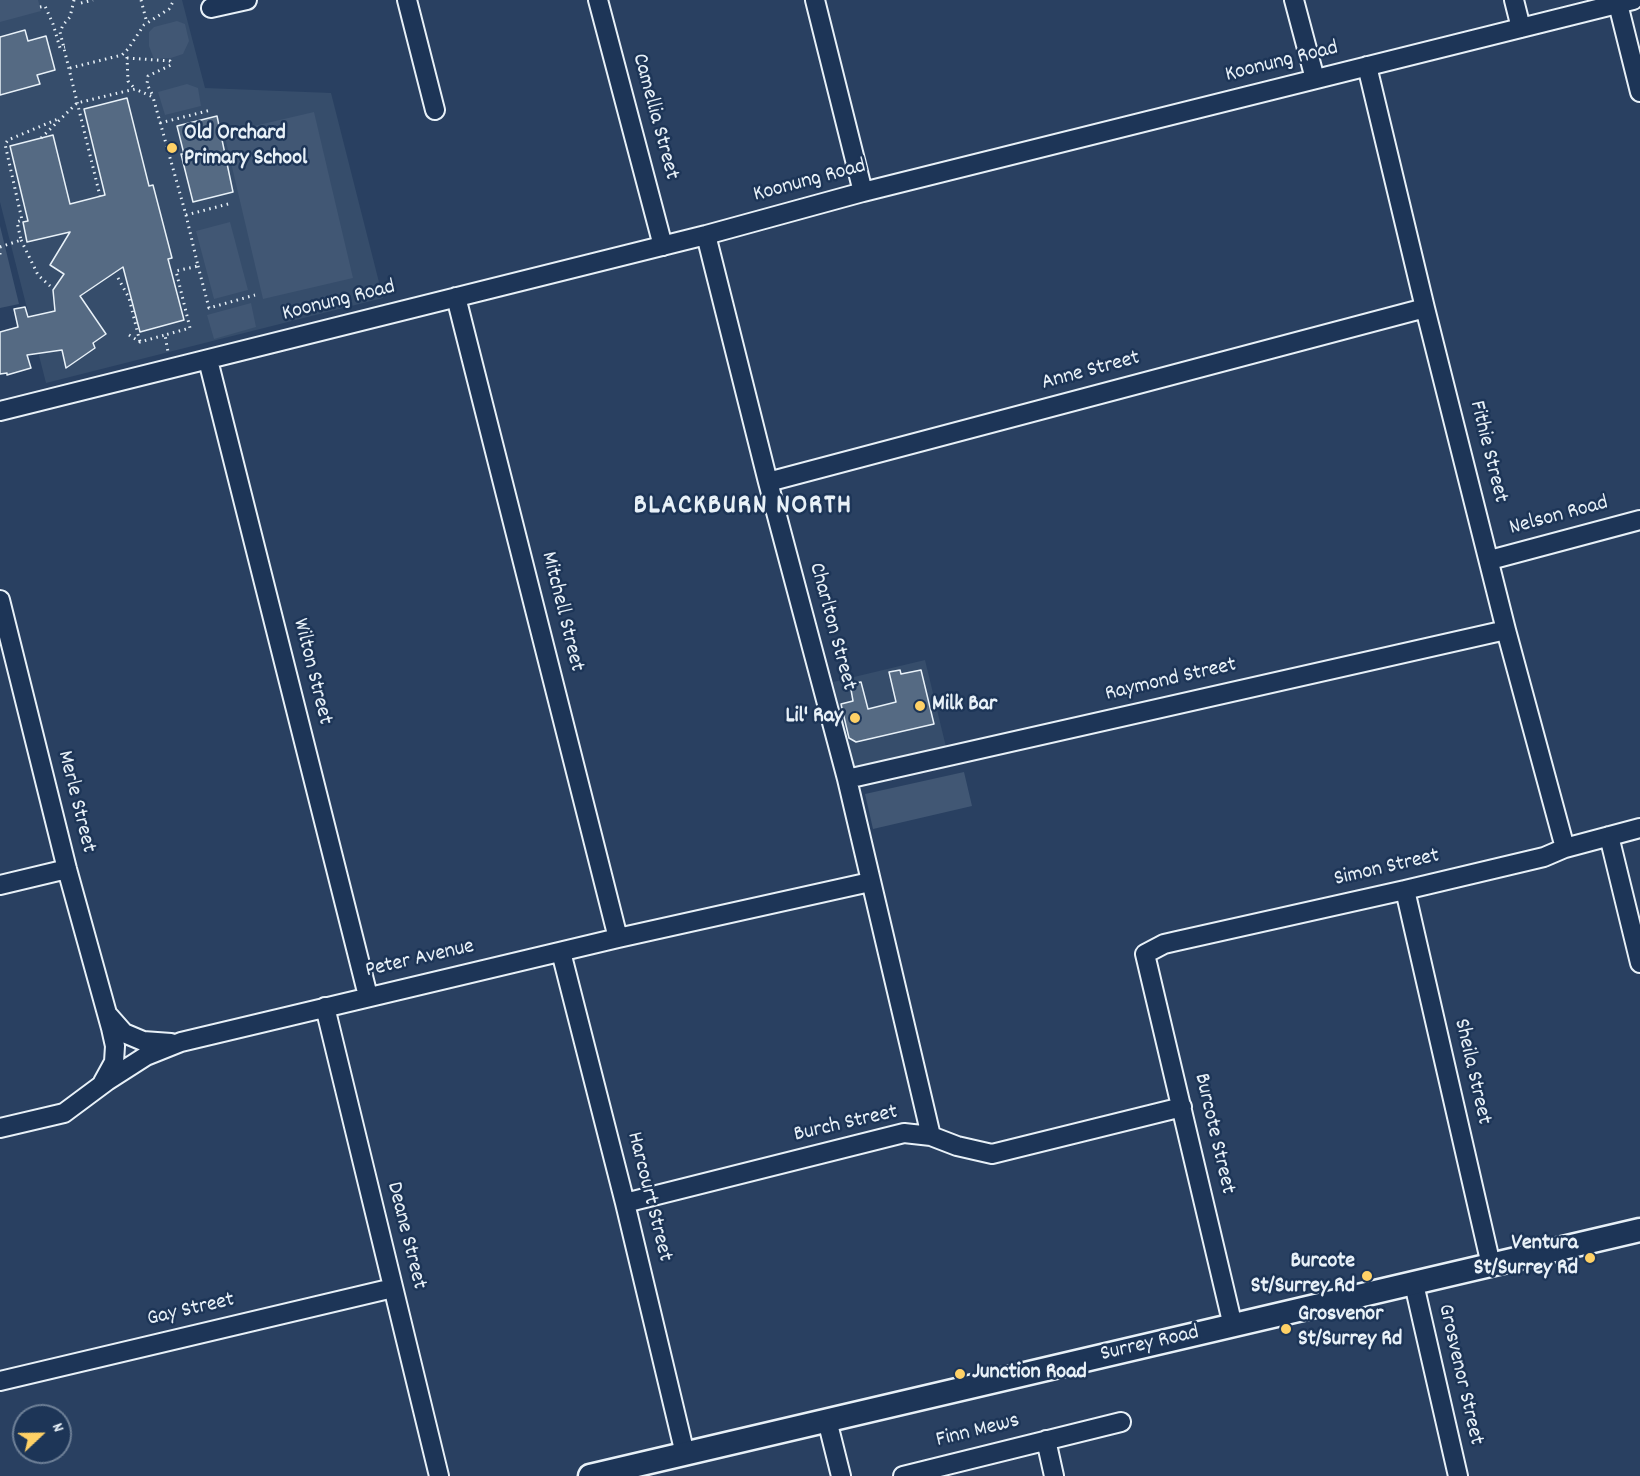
<!DOCTYPE html>
<style>
body{margin:0}
#map{position:relative;width:1640px;height:1476px;overflow:hidden;background:#294061;font-family:Dekko,sans-serif}
canvas{display:block}
.north{position:absolute;left:12px;top:1404px;width:60px;height:60px;box-sizing:border-box;background:#1d3557;border:2px solid #6e8097;border-radius:50%;rotate:68deg;font-size:16px;font-weight:700;line-height:24px;text-align:center;color:#e8f1f8}
.north::after{content:'';display:block;margin:auto;width:21px;height:27px;background:#ffd166;clip-path:polygon(50% 0,100% 100%,50% 72%,0 100%)}
</style>
<div id="map">
<canvas width="1640" height="1476"></canvas>
<div class="north">N</div>
</div>
<script>
const context = document.querySelector('canvas').getContext('2d');
context.lineJoin = 'round';
function paint(path, color) { context.fillStyle = color; context.fill(path, 'evenodd'); }
const shape = rows => new Path2D(rows.map(r => 'M' + r).join(''));
function trace(path, color, width, dash) { context.strokeStyle = color; context.lineWidth = width; context.lineCap = dash ? 'butt' : 'round'; context.setLineDash(dash || []); context.stroke(path); }
function drawText(font, color, halo, rows, align = 'center') {
  context.font = font + ' Dekko,sans-serif'; context.lineWidth = 5; context.setLineDash([]); context.textBaseline = 'middle'; context.strokeStyle = halo; context.fillStyle = color; for (const [text, x, y, turn = 0] of rows) {
    context.save(); context.translate(x, y); context.rotate((+turn || 0) * Math.PI / 180); context.textAlign = isNaN(turn) ? turn : align; if (halo) context.strokeText(text, 0, 0); context.fillText(text, 0, 0); context.restore();
  }
}
paint(shape([
 [0,0,182,0,205,88,331,93,383,298,46,383,0,202],
 [925,660,946,747,854,769,833,682]
]), '#364d6b');
paint(shape([
 [0,0,38,0,41,11,0,22],
 [177,21,185,24,189,41,183,54,171,58,154,59,149,46,149,32,154,27],
 [187,84,198,88,201,106,165,115,158,92],
 [314,112,353,278,263,299,224,133],
 [230,222,248,290,214,299,196,231],
 [0,226,19,304,0,308],
 [251,303,256,327,214,339,207,315],
 [964,772,972,806,873,829,865,794]
]), '#415774');
const building = shape([
 [25,30,28,41,46,36,55,70,37,75,40,84,0,95,0,37,25,30],
 [127,98,149,186,153,185,172,258,168,259,184,320,140,332,123,267,80,296,106,334,93,343,95,348,66,368,62,350,27,355,31,368,7,375,7,373,0,374,0,332,18,327,14,309,25,307,28,317,55,311,53,290,64,274,50,265,70,232,27,242,23,222,28,221,10,146,53,135,70,204,105,195,84,109,127,98],
 [217,116,233,192,193,202,181,154,184,154,177,126,217,116],
 [900,670,901,674,921,670,934,724,856,742,849,738,841,704,853,701,850,684,861,682,868,709,896,702,889,672,900,670]
]);
paint(building, '#556a83');
trace(building, '#e8f1f8', 1.5);
const minor = shape([
 [407,0,435,110],
 [598,0,663,246],
 [815,0,863,192],
 [1294,0,1315,79],
 [1514,0,1521,28],
 [1618,4,1640,92],
 [211,8,247,0],
 [1367,66,1425,308,1506,630,1565,848],
 [706,235,768,482,847,779,931,1136],
 [456,297,618,938],
 [208,360,368,996],
 [0,411,706,235,863,192,1633,0],
 [768,482,1425,308],
 [1490,560,1640,520],
 [0,600,67,869,111,1028,115,1046,114,1062,103,1082],
 [847,779,1506,630],
 [1609,836,1640,963],
 [0,885,67,869],
 [1405,890,1491,1265],
 [561,952,625,1203,685,1454],
 [325,1007,439,1476],
 [109,1016,124,1033,143,1041,171,1043],
 [0,1128,64,1113,107,1081,146,1056,181,1042,618,938,870,882],
 [625,1203,904,1133,931,1136,957,1146,992,1154,1182,1107],
 [1414,1284,1458,1476],
 [1233,1326,1145,954,1164,944,1177,941,1405,890,1544,857,1565,848,1640,828],
 [0,1381,393,1288],
 [827,1420,841,1476],
 [1046,1440,1054,1476],
 [903,1476,1121,1422]
]);
const major = shape([
 [590,1476,1640,1230]
]);
trace(minor, '#e8f1f8', 22);
trace(major, '#e8f1f8', 27);
trace(shape([
 [74,0,70,17,63,25,60,32,100,196],
 [141,0,147,23],
 [81,3,93,0],
 [40,7,45,6,53,24,60,48,65,47],
 [127,57,128,81,135,89],
 [127,58,170,61,171,65,148,76,147,84,153,96],
 [70,68,122,55,128,49,144,25,169,9,174,0],
 [160,123,211,110],
 [41,138,77,103,135,89,153,97,186,215,198,266,176,271,190,328,165,335,168,352],
 [186,215,232,203],
 [21,240,38,275,50,286],
 [0,247,21,240,17,222,22,220,5,144,8,140,58,119],
 [0,253,0,258],
 [198,266,209,308,255,295],
 [118,278,129,298,140,342],
 [129,335,140,342,165,335]
]), '#e8f1f8', 3, [1.5, 4.5]);
trace(minor, '#1d3557', 18);
trace(major, '#1d3557', 22);
for (const [x, y, r, color] of [
 [172,148,6,"#ffd166"],
 [920,706,6,"#ffd166"],
 [855,718,6,"#ffd166"],
 [1590,1258,6,"#ffd166"],
 [1367,1276,6,"#ffd166"],
 [1286,1329,6,"#ffd166"],
 [960,1374,6,"#ffd166"]
]) { const dot = new Path2D(); dot.arc(x, y, r, 0, 2 * Math.PI); context.fillStyle = color; context.fill(dot); trace(dot, '#1d3557', 2); }
drawText('22px', '#e8f1f8', '#1d3557', [
 ["Koonung Road",1282,63,-14],
 ["Camellia Street",654,117,75],
 ["Koonung Road",810,182,-15],
 ["Koonung Road",339,302,-14],
 ["Anne Street",1091,372,-15],
 ["Fithie Street",1487,452,76],
 ["Nelson Road",1559,517,-15],
 ["Mitchell Street",561,612,76],
 ["Charlton Street",831,627,75],
 ["Wilton Street",311,672,76],
 ["Raymond Street",1171,681,-13],
 ["Merle Street",75,802,76],
 ["Simon Street",1387,869,-13],
 ["Peter Avenue",420,960,-13],
 ["Sheila Street",1471,1072,77],
 ["Burch Street",846,1125,-13],
 ["Burcote Street",1213,1134,77],
 ["Harcourt Street",648,1197,76],
 ["Deane Street",405,1236,76],
 ["Gay Street",191,1311,-13],
 ["Surrey Road",1150,1345,-13],
 ["Grosvenor Street",1459,1375,77],
 ["Finn Mews",978,1432,-14]
]);
drawText('bold 22px', '#e8f1f8', '#1d3557', [
 ["Old Orchard",184,135],
 ["Primary School",184,160],
 ["Milk Bar",932,706],
 ["Lil' Ray",843,718,"right"],
 ["Ventura",1578,1245,"right"],
 ["St/Surrey Rd",1578,1270,"right"],
 ["Burcote",1355,1263,"right"],
 ["St/Surrey Rd",1355,1288,"right"],
 ["Grosvenor",1298,1316],
 ["St/Surrey Rd",1298,1341],
 ["Junction Road",972,1374]
], 'left');
context.letterSpacing = '1.5px';
drawText('bold 28px', '#e8f1f8', '#1d3557', [
 ["BLACKBURN NORTH",743,508]
]);
context.letterSpacing = '0px';
</script>
